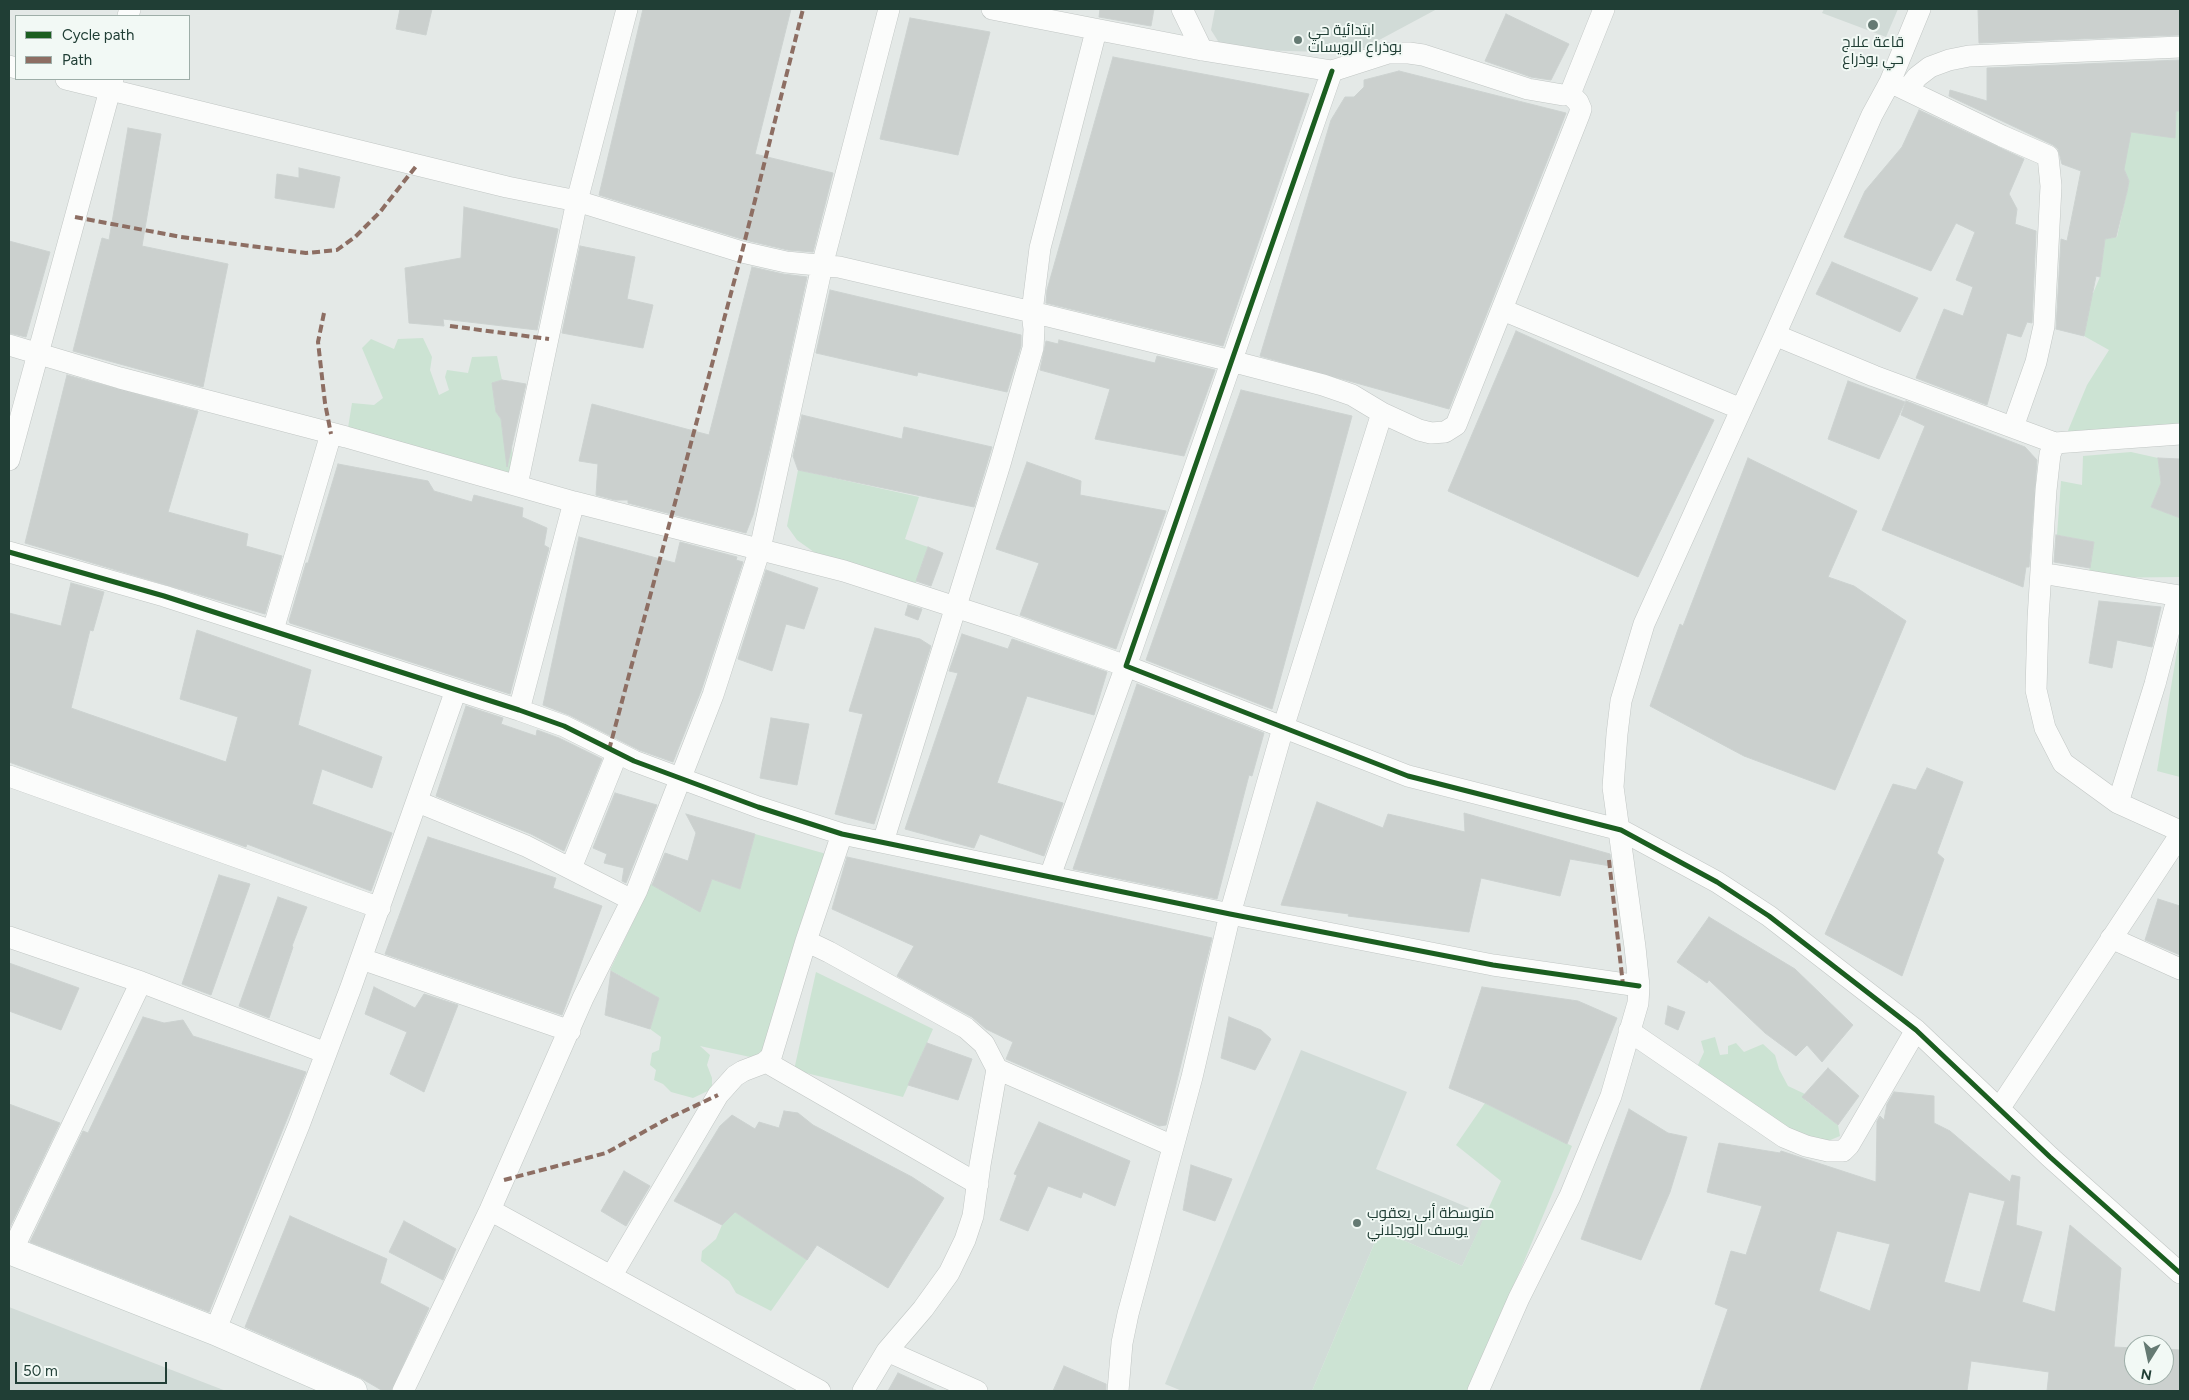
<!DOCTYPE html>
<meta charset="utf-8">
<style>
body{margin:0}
#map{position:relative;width:2189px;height:1400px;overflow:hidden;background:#e4e9e7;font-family:Figtree,sans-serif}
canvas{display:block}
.frame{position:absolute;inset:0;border:10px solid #203e35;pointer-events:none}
.legend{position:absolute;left:15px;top:15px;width:175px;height:65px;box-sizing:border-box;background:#f2f9f5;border:1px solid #9eaea8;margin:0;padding:6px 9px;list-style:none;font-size:15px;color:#203e35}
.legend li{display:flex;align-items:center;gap:10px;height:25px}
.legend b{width:25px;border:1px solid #9eaea8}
.north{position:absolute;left:2124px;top:1335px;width:50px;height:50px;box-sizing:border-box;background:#f2f9f5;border:1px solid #9eaea8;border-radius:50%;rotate:190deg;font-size:14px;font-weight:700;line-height:20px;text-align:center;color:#203e35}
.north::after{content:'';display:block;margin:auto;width:18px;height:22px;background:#657a73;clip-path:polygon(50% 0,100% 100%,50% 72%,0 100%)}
.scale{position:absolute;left:15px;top:1362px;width:152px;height:22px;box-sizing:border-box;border:2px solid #203e35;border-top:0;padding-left:6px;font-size:15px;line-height:18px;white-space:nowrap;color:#203e35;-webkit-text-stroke:4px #f2f9f5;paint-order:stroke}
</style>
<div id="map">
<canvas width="2189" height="1400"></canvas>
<div class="frame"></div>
<ul class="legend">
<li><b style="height:6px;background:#1b5e20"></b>Cycle path</li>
<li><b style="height:6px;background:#8d6e63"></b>Path</li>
</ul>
<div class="north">N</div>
<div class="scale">50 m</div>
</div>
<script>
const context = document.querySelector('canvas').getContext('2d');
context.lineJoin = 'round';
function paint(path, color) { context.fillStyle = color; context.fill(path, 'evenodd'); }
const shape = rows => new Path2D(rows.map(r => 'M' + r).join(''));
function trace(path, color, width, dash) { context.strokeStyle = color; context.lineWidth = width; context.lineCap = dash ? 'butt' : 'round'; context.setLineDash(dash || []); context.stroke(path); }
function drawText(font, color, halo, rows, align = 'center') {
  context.font = font + ' Figtree,Cairo,sans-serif'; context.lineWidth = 4; context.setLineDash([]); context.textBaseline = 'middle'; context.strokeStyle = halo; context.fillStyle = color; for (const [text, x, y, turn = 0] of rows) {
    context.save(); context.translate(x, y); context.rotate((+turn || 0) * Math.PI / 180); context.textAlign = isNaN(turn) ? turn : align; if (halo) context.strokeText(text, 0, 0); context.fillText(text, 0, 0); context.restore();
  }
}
paint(shape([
 [1215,9,1437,9,1355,53,1223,49,1211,30],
 [1824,9,1898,9,1886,37,1822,13],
 [1301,1050,1407,1092,1376,1169,1486,1215,1462,1266,1380,1230,1312,1391,1182,1391,1165,1384],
 [9,1307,226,1391,9,1391]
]), '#d1dbd7');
paint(shape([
 [2176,111,2180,111,2180,438,2067,433,2087,385,2109,350,2084,336,2091,298,2100,277,2105,239,2117,237,2127,192,2129,181,2117,152,2131,132,2174,137],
 [423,338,432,357,430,370,439,395,449,390,445,377,447,370,468,373,472,357,497,356,502,380,493,383,496,412,501,419,503,433,512,449,513,461,507,477,347,434,352,403,374,405,383,398,362,348,371,339,394,349,398,339],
 [2131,452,2158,458,2161,483,2151,507,2180,518,2180,577,2088,578,2094,542,2057,535,2061,481,2082,485,2083,456],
 [798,470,919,497,905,539,928,547,914,589,821,557,797,540,787,526],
 [2180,633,2180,777,2157,771],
 [755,834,830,855,764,1060,700,1046,710,1055,707,1065,712,1078,712,1089,693,1098,671,1092,663,1084,654,1080,656,1070,650,1065,652,1053,659,1050,661,1037,650,1029,659,998,610,970,651,884,700,911,712,879,740,889],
 [816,972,933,1029,903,1097,794,1070],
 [1715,1037,1720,1055,1728,1054,1728,1046,1736,1043,1744,1052,1763,1044,1775,1055,1779,1069,1788,1086,1805,1094,1805,1100,1838,1125,1840,1136,1811,1148,1697,1067,1704,1052,1701,1041],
 [1485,1103,1572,1146,1520,1271,1467,1391,1312,1391,1380,1230,1462,1266,1501,1181,1456,1145],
 [735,1212,807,1260,771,1311,736,1293,729,1281,701,1261,702,1251,716,1239,722,1225]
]), '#cce3d3');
const building = shape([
 [400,9,432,9,426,35,396,29,400,9],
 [643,9,791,9,755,154,833,173,813,252,788,250,745,240,599,195,643,9],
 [1100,9,1154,9,1151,26,1099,17,1100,9],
 [1978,9,2180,9,2180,35,1979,43,1978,9],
 [1506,14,1569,44,1551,80,1531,77,1485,61,1506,14],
 [910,18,990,32,958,155,880,139,910,18],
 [1113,57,1309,94,1223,346,1046,303,1047,290,1113,57],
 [2180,60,2180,111,2176,111,2175,138,2131,132,2124,169,2129,181,2127,192,2116,237,2105,239,2100,277,2096,276,2084,336,2056,329,2061,239,2067,241,2081,171,2062,164,2058,149,2053,145,1949,96,1950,90,1987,101,1987,68,2180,60],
 [1399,71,1566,113,1449,409,1260,356,1331,120,1345,97,1354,97,1364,87,1364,80,1399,71],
 [1919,110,2024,159,2009,194,2017,209,2015,224,2036,231,2032,323,2027,322,2021,337,2007,333,1987,405,1916,378,1944,309,1963,316,1973,287,1956,280,1975,232,1956,223,1931,271,1844,237,1865,191,1902,147,1919,110],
 [128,128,161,134,142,246,228,264,203,387,73,351,102,238,109,240,128,128],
 [299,168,340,177,334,208,275,198,277,174,299,178,299,168],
 [464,207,558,229,537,330,443,319,444,326,409,323,405,268,461,258,464,207],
 [9,241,50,252,26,337,9,333,9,241],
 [580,246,635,257,627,299,653,305,643,348,562,333,580,246],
 [1832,262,1918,298,1900,332,1816,294,1832,262],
 [752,267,783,274,807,277,769,451,753,515,746,533,628,503,628,500,615,500,596,495,598,464,579,461,592,404,709,435,752,267],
 [830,290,1021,335,1021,346,1007,392,918,372,917,376,816,353,830,290],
 [1516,331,1714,420,1638,577,1448,491,1516,331],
 [1059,340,1155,363,1157,356,1215,370,1184,456,1095,439,1110,389,1040,370,1046,341,1058,344,1059,340],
 [67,375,198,411,168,512,248,534,246,546,282,556,265,614,25,543,67,375],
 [502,380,526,384,507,467,501,419,496,412,492,383,502,380],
 [1848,381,1905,402,1879,459,1828,439,1848,381],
 [1241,390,1352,416,1272,709,1146,660,1241,390],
 [1906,401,2025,447,2037,460,2029,567,2026,567,2023,587,1882,530,1925,426,1901,415,1906,401],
 [802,415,902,439,904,427,992,447,974,507,798,470,793,456,802,415],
 [1748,458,1857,511,1828,577,1854,586,1906,621,1835,790,1744,756,1650,706,1680,624,1683,626,1748,458],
 [2158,458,2180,459,2180,518,2151,507,2161,483,2158,458],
 [1027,462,1081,481,1080,495,1166,511,1116,649,1020,615,1039,563,996,549,1027,462],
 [338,464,428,481,434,491,472,502,474,495,523,508,522,517,547,528,544,545,549,548,510,694,290,623,289,621,306,563,308,563,338,464],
 [2056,535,2094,542,2090,568,2054,562,2056,535],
 [579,537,675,563,680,542,737,557,736,560,743,562,701,691,673,762,639,750,569,715,543,705,579,537],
 [928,547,943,553,931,586,916,581,928,547],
 [766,570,818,588,804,629,786,624,772,671,738,659,766,570],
 [71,583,104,592,93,631,90,630,71,708,226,762,238,717,180,699,197,630,311,670,298,725,382,757,372,788,322,769,312,804,392,833,371,891,247,844,246,847,9,762,9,613,61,626,71,583],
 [2099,601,2161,607,2152,647,2117,640,2112,668,2089,663,2099,601],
 [908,605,922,609,918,620,905,615,908,605],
 [875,628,920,639,931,646,874,824,835,814,863,714,849,711,875,628],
 [962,634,1008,649,1012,639,1107,672,1094,715,1027,696,997,783,1063,803,1044,856,980,834,974,848,905,829,958,673,949,671,962,634],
 [1137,684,1264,733,1252,776,1249,775,1217,899,1073,869,1137,684],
 [466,706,503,718,501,724,536,736,537,730,559,738,602,759,564,851,531,834,436,796,466,706],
 [771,718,809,724,797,785,760,778,771,718],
 [1927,768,1963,782,1937,853,1944,859,1902,976,1825,934,1893,784,1916,790,1927,768],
 [615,793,657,805,626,883,622,881,624,868,604,863,607,854,593,848,615,793],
 [1317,802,1383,828,1388,814,1465,832,1464,813,1610,854,1611,863,1610,866,1570,859,1560,896,1481,878,1469,932,1348,916,1349,914,1281,905,1317,802],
 [686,814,755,834,740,889,712,879,700,912,652,885,665,853,688,861,696,833,686,814],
 [428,837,556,878,553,888,602,906,562,1015,385,954,428,837],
 [847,857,1212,938,1166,1125,1159,1126,1006,1059,1013,1042,986,1029,972,1017,897,976,914,946,832,909,847,857],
 [219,875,250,884,211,995,182,984,219,875],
 [278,897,307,907,292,946,293,947,269,1018,239,1006,278,897],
 [2158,899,2180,906,2180,955,2145,940,2158,899],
 [1709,917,1795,969,1853,1025,1822,1062,1807,1045,1796,1056,1765,1033,1709,980,1707,983,1677,962,1709,917],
 [9,963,79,988,61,1030,9,1011,9,963],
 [611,971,659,998,650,1029,605,1015,611,971],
 [374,987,415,1008,424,994,458,1005,424,1092,390,1074,407,1032,365,1014,374,987],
 [1482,987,1578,1001,1617,1018,1567,1144,1485,1103,1449,1088,1482,987],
 [1668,1006,1685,1012,1678,1030,1665,1024,1668,1006],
 [143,1017,164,1023,183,1020,193,1036,306,1072,209,1312,30,1242,83,1131,88,1133,143,1017],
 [1229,1017,1261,1030,1271,1039,1255,1070,1221,1058,1229,1017],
 [927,1043,972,1059,958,1100,908,1085,927,1043],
 [1828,1068,1859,1096,1838,1125,1802,1097,1828,1068],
 [1894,1092,1934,1096,1934,1123,1950,1131,2010,1182,2012,1175,2020,1177,2016,1225,2042,1232,2022,1302,2055,1312,2070,1225,2121,1268,2114,1347,2134,1348,2134,1375,2164,1375,2164,1349,2180,1350,2180,1391,2047,1391,2049,1372,1971,1361,1967,1391,1700,1391,1728,1309,1715,1304,1731,1251,1746,1255,1762,1206,1707,1192,1719,1143,1780,1153,1781,1151,1876,1182,1877,1121,1880,1116,1884,1120,1887,1104,1894,1092],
 [1969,1192,2005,1201,1980,1292,1944,1282,1969,1192],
 [1837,1231,1890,1244,1870,1311,1819,1291,1837,1231],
 [9,1104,60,1123,9,1229,9,1104],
 [1629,1109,1668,1133,1687,1137,1670,1192,1641,1260,1581,1239,1629,1109],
 [784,1111,798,1113,813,1125,912,1177,944,1198,888,1288,817,1245,807,1260,735,1212,722,1225,674,1201,720,1126,732,1115,755,1129,759,1122,779,1128,784,1111],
 [1039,1122,1130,1161,1115,1206,1083,1192,1081,1198,1048,1186,1028,1231,1000,1220,1017,1175,1014,1174,1039,1122],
 [1191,1165,1232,1179,1215,1221,1183,1210,1191,1165],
 [624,1171,650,1186,626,1226,601,1211,624,1171],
 [290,1216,387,1259,380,1283,429,1308,391,1391,383,1391,359,1377,245,1327,290,1216],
 [404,1221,456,1249,443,1280,389,1252,404,1221],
 [1064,1366,1106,1384,1106,1391,1053,1391,1064,1366],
 [898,1373,938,1391,888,1391,898,1373]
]);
paint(building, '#cbd0ce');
trace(building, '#ccd2d0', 1);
const street = shape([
 [992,9,1202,50,1332,71,1388,53,1409,53,1423,55,1528,89,1563,95,1570,94,1604,9],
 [1182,9,1202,50],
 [128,16,130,9],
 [9,66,16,68],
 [1332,71,1126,666,1408,776,1621,830,1717,882,1769,916,1916,1030,2050,1157,2180,1273],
 [66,79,507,187,577,201,742,252,786,262,839,267,1032,312,1231,361,1323,385,1352,395,1382,413],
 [1890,82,2002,136,2048,156,2051,186,2044,326,2036,362,2013,427],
 [1907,90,1917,77,1930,67,1949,60,1969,56,2180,47],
 [1503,310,1741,409],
 [1775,335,1874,376,2055,443,2050,454,2046,490,2038,619,2036,690,2045,728,2063,763,2118,803,2180,831],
 [9,345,120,378,346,437,574,502,844,571,1014,626,1126,666,1050,876],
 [2055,443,2180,434],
 [9,460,113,79],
 [517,485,577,201,627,9],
 [9,552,164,596,519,710,564,726,634,761,758,807,842,834,1230,914,1493,965,1639,986],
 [2041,573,2180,596],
 [273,630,331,434],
 [519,710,574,502],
 [9,776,380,908],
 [418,802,526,846,632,900],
 [2118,803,2155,684,2178,596],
 [842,834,806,941,829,952,966,1028,984,1044,997,1069,1173,1146],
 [883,842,1000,464,1033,348,1034,329,1032,312,1040,248,1096,31],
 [571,868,617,754],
 [9,937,141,982,326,1053],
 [2111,938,2180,969],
 [362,959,570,1031],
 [1629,1031,1784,1137,1806,1146,1828,1151,1843,1151,1849,1145,1916,1030],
 [766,1062,978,1184],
 [1999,1109,2180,835],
 [490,1210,820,1391],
 [12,1251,141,982],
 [612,1275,718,1095,735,1076,743,1071,764,1063,771,1057,806,941],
 [215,1331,299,1125,351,987,456,690],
 [887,1351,977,1391],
 [403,1391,490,1210,583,998,637,890,713,695,760,549,822,266,889,9],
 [863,1391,887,1351,923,1309,949,1273,965,1240,973,1216,980,1165,997,1069],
 [1118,1391,1122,1343,1128,1314,1192,1077,1230,914,1283,728,1382,413,1419,430,1431,433,1445,432,1456,425,1579,115,1581,109,1578,102,1570,94],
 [1478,1391,1519,1298,1570,1196,1611,1096,1638,1003,1639,986,1635,947,1613,787,1617,734,1621,701,1644,624,1775,335,1872,115,1890,82,1920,9]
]);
const secondary = shape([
 [9,1250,215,1331,353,1391]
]);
trace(street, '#c1c6c4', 22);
trace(secondary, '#bfc7c4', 29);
trace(street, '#fbfcfb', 21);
trace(secondary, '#fbfcfb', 28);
trace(shape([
 [75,217,181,237,306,253,337,250,355,237,380,212,417,165],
 [324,313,318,342,325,403,331,434],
 [450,326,549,339],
 [609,750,742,252,803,9],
 [1609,860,1623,985],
 [504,1180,606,1153,665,1120,718,1095]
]), '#8d6e63', 4, [8, 4]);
trace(shape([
 [1332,71,1126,666,1408,776,1621,830,1717,882,1769,916,1916,1030,2050,1157,2180,1273],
 [9,552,164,596,519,710,564,726,634,761,758,807,842,834,1230,914,1493,965,1639,986]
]), '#1b5e20', 5);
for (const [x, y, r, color] of [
 [1873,25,6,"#657a73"],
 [1298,40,5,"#657a73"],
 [1357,1223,5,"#657a73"]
]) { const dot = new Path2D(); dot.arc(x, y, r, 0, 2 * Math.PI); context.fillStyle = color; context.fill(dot); trace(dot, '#f2f9f5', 2); }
drawText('15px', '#203e35', '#f2f9f5', [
 ["ابتدائية حي",1308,31],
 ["بوذراع الرويسات",1308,48],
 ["قاعة علاج",1873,43,"center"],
 ["حي بوذراع",1873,60,"center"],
 ["متوسطة أبي يعقوب",1367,1214],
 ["يوسف الورجلاني",1367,1231]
], 'left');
</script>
